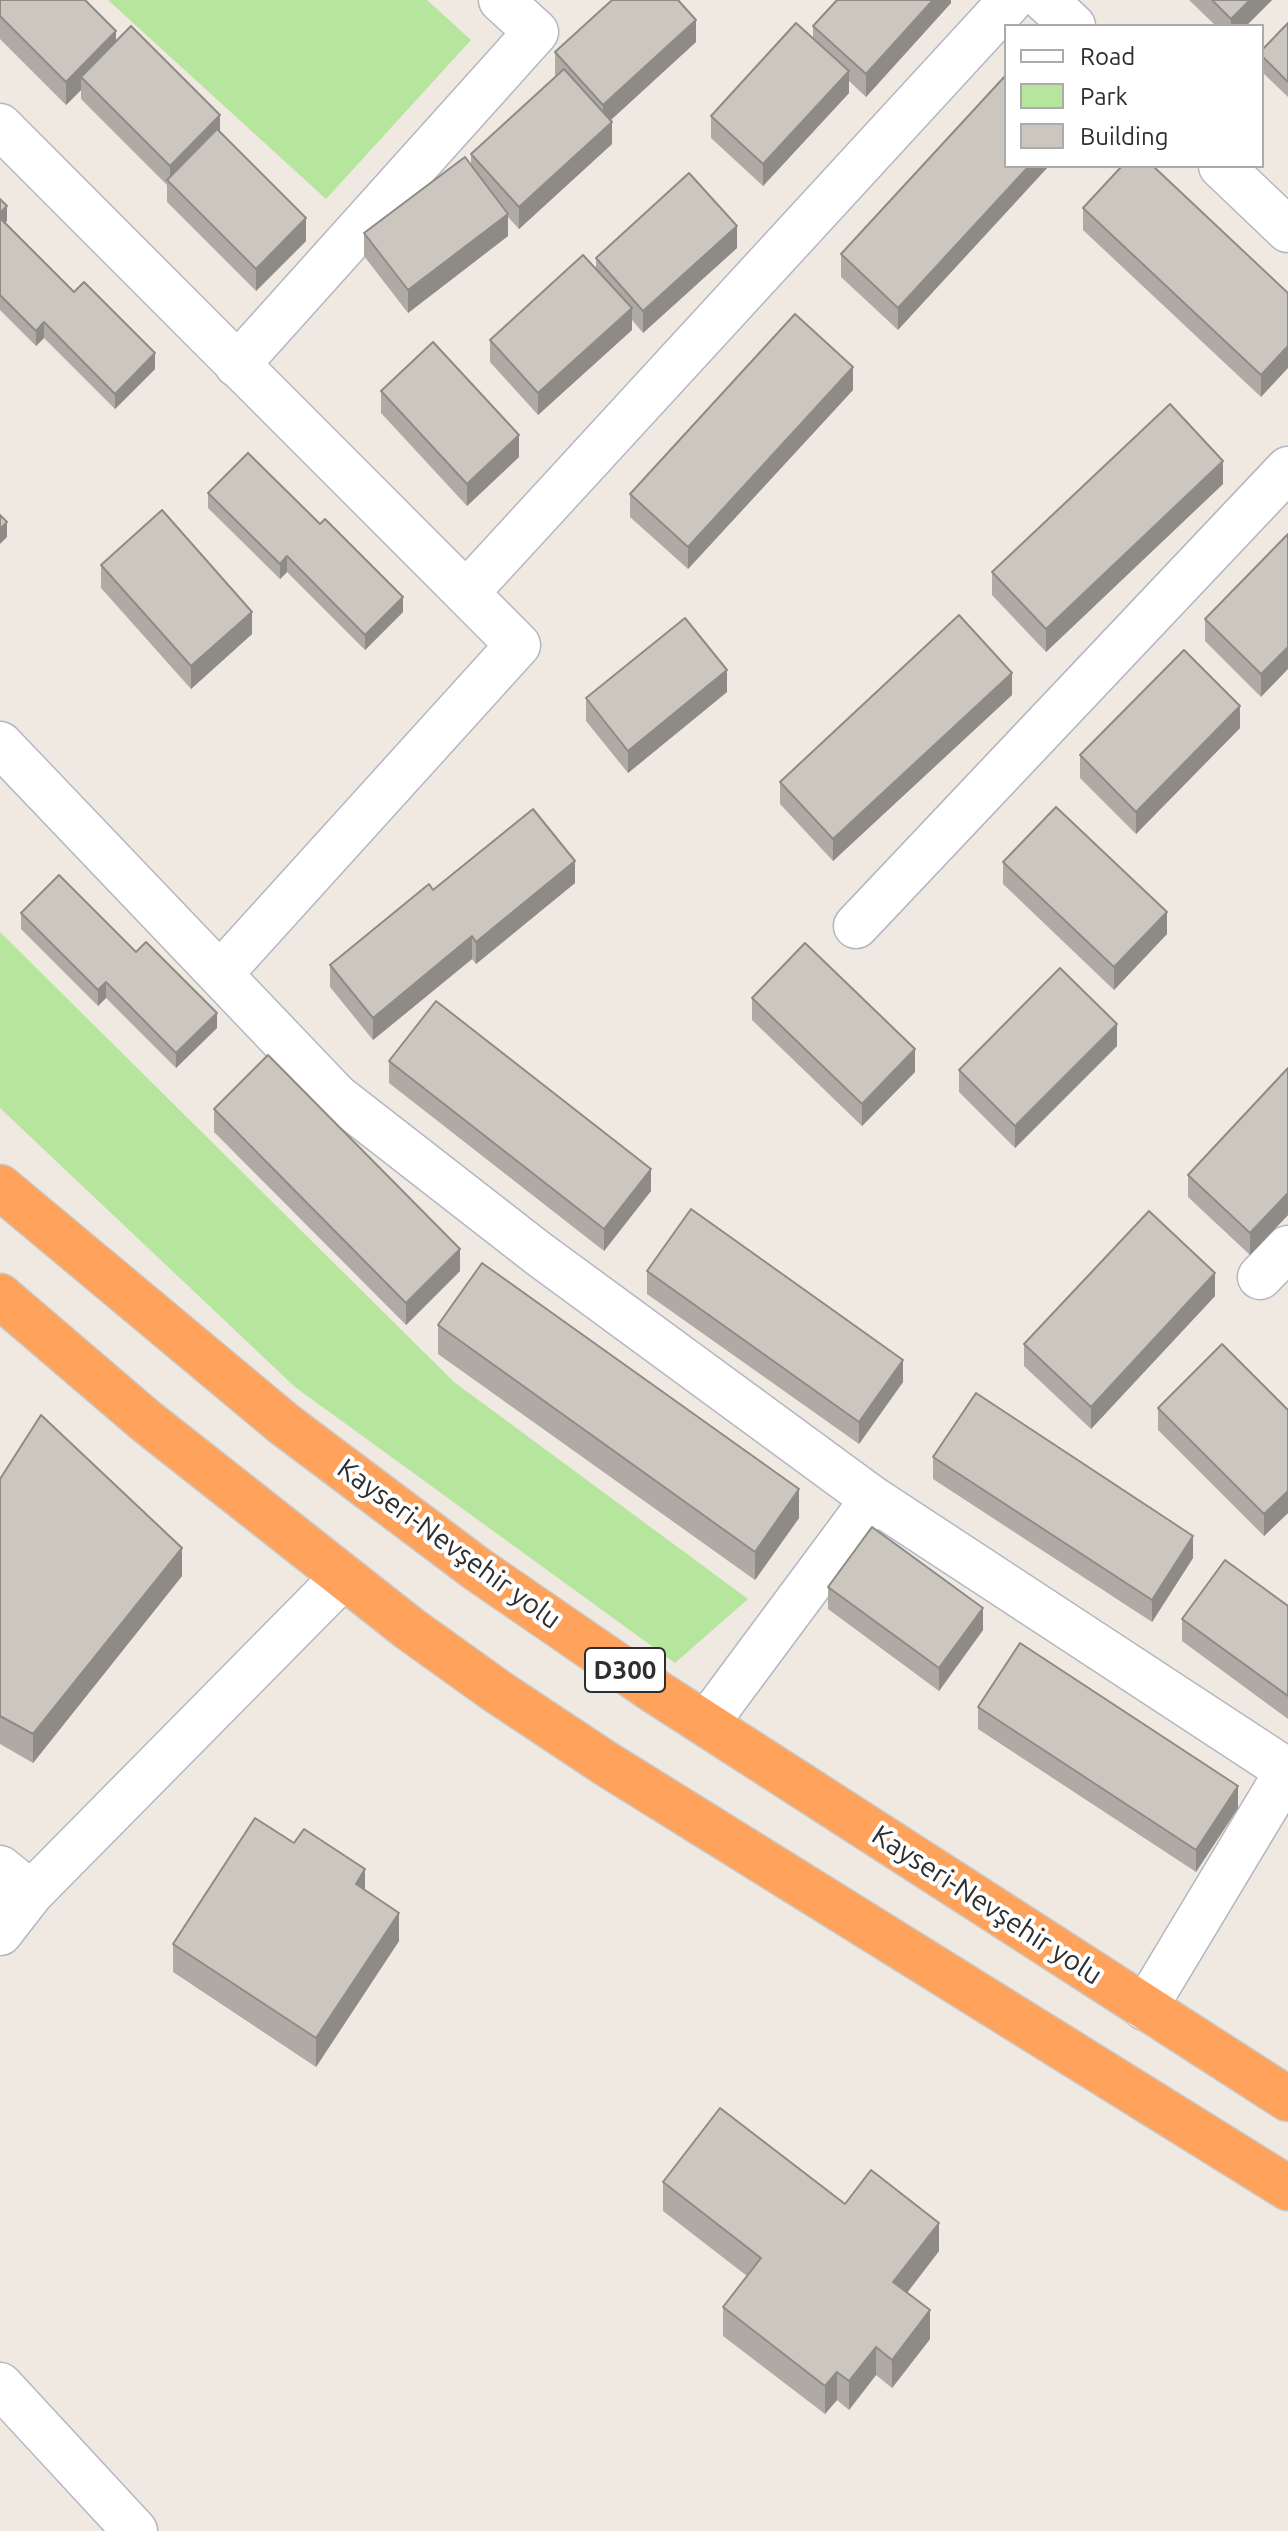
<!DOCTYPE html>
<meta charset="utf-8">
<style>
body{margin:0}
#map{position:relative;width:1288px;height:2531px;overflow:hidden;background:#efe9e1;font-family:Ubuntu,sans-serif}
canvas{display:block}
.legend{position:absolute;left:1004px;top:24px;width:260px;height:144px;box-sizing:border-box;background:#fff;border:2px solid #ababab;margin:0;padding:10px 14px;list-style:none;font-size:24px;color:#2e2e2e}
.legend li{display:flex;align-items:center;gap:16px;height:40px}
.legend b{width:40px;border:2px solid #ababab}
</style>
<div id="map">
<canvas width="1288" height="2531"></canvas>
<ul class="legend">
<li><b style="height:10px;background:#fff"></b>Road</li>
<li><b style="height:22px;background:#b6e59e"></b>Park</li>
<li><b style="height:22px;background:#cbc7bf"></b>Building</li>
</ul>
</div>
<script>
const context = document.querySelector('canvas').getContext('2d');
context.lineJoin = 'round';
function paint(path, color) { context.fillStyle = color; context.fill(path, 'evenodd'); }
const shape = rows => new Path2D(rows.map(r => 'M' + r).join(''));
function trace(path, color, width, dash) { context.strokeStyle = color; context.lineWidth = width; context.lineCap = dash ? 'butt' : 'round'; context.setLineDash(dash || []); context.stroke(path); }
function drawText(font, color, halo, rows, align = 'center') {
  context.font = font + ' Ubuntu,sans-serif'; context.lineWidth = 8; context.setLineDash([]); context.textBaseline = 'middle'; context.strokeStyle = halo; context.fillStyle = color; for (const [text, x, y, turn = 0] of rows) {
    context.save(); context.translate(x, y); context.rotate((+turn || 0) * Math.PI / 180); context.textAlign = isNaN(turn) ? turn : align; if (halo) context.strokeText(text, 0, 0); context.fillText(text, 0, 0); context.restore();
  }
}
paint(shape([
 [108,0,427,0,471,40,326,199],
 [0,932,454,1382,748,1599,675,1663,295,1387,0,1108]
]), '#b6e59e');
const minor = shape([
 [1045,0,1073,26],
 [0,126,518,645,220,974],
 [1221,166,1288,230],
 [237,365,536,32,501,0],
 [466,593,1011,0],
 [0,744,336,1096,539,1254,873,1499,1288,1771],
 [856,926,1288,469],
 [1260,1277,1288,1248],
 [706,1724,873,1499],
 [0,1868,31,1893],
 [0,1933,31,1893,343,1577],
 [1145,2008,1288,1770],
 [0,2385,135,2531]
]);
const highway = shape([
 [0,1187,284,1424,477,1569,653,1690,1288,2099],
 [0,1296,146,1421,410,1629,498,1692,605,1763,1288,2188]
]);
trace(minor, '#b4b7c1', 47);
trace(highway, '#c9c9c9', 47);
trace(minor, '#fff', 44);
trace(highway, '#ffa35c', 44);
paint(shape([
 [0,0,116,41,220,132,306,241,256,291,167,202,167,185,81,99,81,90,66,105,0,39],
 [951,0,951,3,866,97,849,81,849,93,763,186,711,138,711,116,813,38,813,26],
 [1189,0,1272,0,1246,26,1216,26],
 [1288,23,1288,97,1262,72,1262,50],
 [696,42,611,120,612,144,519,229,508,217,508,236,408,313,364,256,364,233,471,165,471,154,557,76,555,75,555,52],
 [1006,75,898,330,841,277,841,254],
 [0,199,7,221,5,223,74,292,155,369,115,409,44,338,36,346,0,310],
 [1083,208,1288,293,1261,397,1083,230],
 [737,248,643,333,632,320,632,330,538,415,490,362,490,340,596,268,596,258],
 [853,390,688,569,630,517,630,494],
 [381,391,519,457,467,506,381,413],
 [1223,484,1046,652,992,595,992,572],
 [208,493,320,524,403,612,365,650,287,572,280,579,208,508],
 [1288,534,1261,697,1205,641,1205,619],
 [101,565,252,634,191,689,101,588],
 [727,692,628,773,586,721,586,698],
 [1012,695,833,861,780,804,780,782],
 [1240,728,1136,834,1080,778,1080,755],
 [1003,862,1167,934,1114,990,1003,884],
 [575,883,476,964,472,959,373,1040,330,987,330,965,433,890],
 [21,913,136,952,217,1028,176,1068,106,998,98,1006,21,929],
 [752,998,915,1072,862,1126,752,1020],
 [1117,1046,1015,1148,959,1092,959,1070],
 [389,1061,651,1191,604,1251,389,1083],
 [1288,1068,1288,1215,1250,1255,1188,1197,1188,1175],
 [214,1109,460,1271,406,1325,214,1132],
 [647,1271,903,1382,859,1444,647,1294],
 [1215,1296,1091,1429,1024,1366,1024,1344],
 [438,1325,799,1518,755,1580,438,1354],
 [1158,1408,1288,1410,1288,1513,1264,1536,1158,1430],
 [933,1457,1193,1558,1152,1622,933,1479],
 [0,1479,182,1576,33,1763,0,1744],
 [828,1587,983,1630,939,1691,828,1609],
 [1288,1606,1288,1719,1182,1641,1182,1619],
 [978,1707,1238,1808,1196,1872,978,1729],
 [365,1890,399,1941,316,2067,173,1972,173,1944],
 [663,2182,845,2204,939,2251,907,2293,930,2339,892,2388,876,2375,849,2410,837,2400,825,2414,723,2336,723,2307,747,2276,663,2211]
]), '#afaba4');
paint(shape([
 [933,0,951,0,951,3,866,97,866,74],
 [1250,0,1272,0,1246,26,1231,26,1231,19],
 [696,20,696,42,603,127,603,105],
 [116,31,116,54,81,77,81,90,66,105,66,82],
 [849,71,849,93,763,186,763,164],
 [220,115,220,137,170,183,170,166],
 [612,122,612,144,519,229,519,207],
 [1029,166,1049,166,898,330,898,308],
 [7,206,7,221,0,228,0,213],
 [508,214,508,236,408,313,408,290],
 [306,218,306,241,256,291,256,269],
 [737,226,737,248,643,333,643,311],
 [632,308,632,330,538,415,538,393],
 [44,322,44,338,36,346,36,331],
 [1288,346,1288,368,1261,397,1261,375],
 [155,353,155,369,115,409,115,394],
 [853,367,853,390,688,569,688,547],
 [519,435,519,457,467,506,467,484],
 [1223,461,1223,484,1046,652,1046,629],
 [7,522,7,537,0,544,0,529],
 [287,556,287,572,280,579,280,564],
 [403,597,403,612,365,650,365,635],
 [252,612,252,634,191,689,191,666],
 [1288,647,1288,669,1261,697,1261,674],
 [727,670,727,692,628,773,628,751],
 [1012,673,1012,695,833,861,833,839],
 [1240,706,1240,728,1136,834,1136,812],
 [575,861,575,883,476,964,476,942],
 [1167,912,1167,934,1114,990,1114,967],
 [472,936,472,959,373,1040,373,1018],
 [106,982,106,998,98,1006,98,990],
 [217,1013,217,1028,176,1068,176,1053],
 [1117,1024,1117,1046,1015,1148,1015,1126],
 [915,1049,915,1072,862,1126,862,1104],
 [651,1169,651,1191,604,1251,604,1229],
 [1288,1193,1288,1215,1250,1255,1250,1233],
 [460,1249,460,1271,406,1325,406,1303],
 [1215,1273,1215,1296,1091,1429,1091,1407],
 [903,1360,903,1382,859,1444,859,1422],
 [799,1489,799,1518,755,1580,755,1552],
 [1288,1491,1288,1513,1264,1536,1264,1514],
 [1193,1536,1193,1558,1152,1622,1152,1600],
 [182,1548,182,1576,33,1763,33,1734],
 [983,1608,983,1630,939,1691,939,1668],
 [1238,1786,1238,1808,1196,1872,1196,1850],
 [365,1869,365,1897,356,1884],
 [399,1913,399,1941,316,2067,316,2038],
 [939,2223,939,2251,893,2311,893,2282],
 [930,2310,930,2339,892,2388,892,2360],
 [876,2347,876,2375,849,2410,849,2381],
 [837,2372,837,2400,825,2414,825,2386]
]), '#8e8b86');
const building = shape([
 [0,0,85,0,116,31,66,82,0,16,0,0],
 [612,0,678,0,696,20,603,105,555,52,612,0],
 [837,0,933,0,866,74,813,26,837,0],
 [1212,0,1250,0,1231,19,1212,0],
 [796,23,849,71,763,164,711,116,796,23],
 [1288,23,1288,82,1262,56,1262,50,1288,23],
 [131,26,220,115,170,166,81,77,131,26],
 [564,69,612,122,519,207,471,154,564,69],
 [1006,75,1006,166,1029,166,898,308,841,254,1006,75],
 [217,129,306,218,256,269,167,180,217,129],
 [465,157,508,214,408,290,364,233,465,157],
 [1122,166,1153,166,1288,293,1288,346,1261,375,1083,208,1122,166],
 [689,173,737,226,643,311,596,258,689,173],
 [0,199,7,206,0,213,0,199],
 [0,218,74,292,84,282,155,353,115,394,44,322,36,331,0,295,0,218],
 [583,255,632,308,538,393,490,340,583,255],
 [795,314,853,367,688,547,630,494,795,314],
 [433,342,519,435,467,484,381,391,433,342],
 [1170,404,1223,461,1046,629,992,572,1170,404],
 [248,453,320,524,325,519,403,597,365,635,287,556,280,564,208,493,248,453],
 [162,510,252,612,191,666,101,565,162,510],
 [0,515,7,522,0,529,0,515],
 [1288,534,1288,647,1261,674,1205,619,1288,534],
 [959,615,1012,673,833,839,780,782,959,615],
 [685,618,727,670,628,751,586,698,685,618],
 [1184,650,1240,706,1136,812,1080,755,1184,650],
 [1056,807,1167,912,1114,967,1003,862,1056,807],
 [533,809,575,861,476,942,472,936,373,1018,330,965,429,884,433,890,533,809],
 [59,875,136,952,146,942,217,1013,176,1053,106,982,98,990,21,913,59,875],
 [805,943,915,1049,862,1104,752,998,805,943],
 [1060,968,1117,1024,1015,1126,959,1070,1060,968],
 [436,1001,651,1169,604,1229,389,1061,436,1001],
 [268,1055,460,1249,406,1303,214,1109,268,1055],
 [1288,1068,1288,1193,1250,1233,1188,1175,1288,1068],
 [691,1209,903,1360,859,1422,647,1271,691,1209],
 [1149,1211,1215,1273,1091,1407,1024,1344,1149,1211],
 [482,1263,799,1489,755,1552,438,1325,482,1263],
 [1222,1344,1288,1410,1288,1491,1264,1514,1158,1408,1222,1344],
 [976,1393,1193,1536,1152,1600,933,1457,976,1393],
 [41,1415,182,1548,33,1734,0,1716,0,1479,41,1415],
 [872,1527,983,1608,939,1668,828,1587,872,1527],
 [1225,1560,1288,1606,1288,1696,1182,1619,1225,1560],
 [1020,1643,1238,1786,1196,1850,978,1707,1020,1643],
 [255,1818,294,1843,304,1829,365,1869,356,1884,399,1913,316,2038,173,1944,255,1818],
 [720,2108,845,2204,871,2170,939,2223,893,2282,930,2310,892,2360,876,2347,849,2381,837,2372,825,2386,723,2307,761,2258,663,2182,720,2108]
]);
paint(building, '#cbc7bf');
trace(building, '#8e8b86', 2);
for (const [x, y, w] of [
 [625,1670,80]
]) { const box = new Path2D(); box.roundRect(x - w / 2, y - 22, w, 44, 6); context.fillStyle = '#fff'; context.fill(box); trace(box, '#2e2e2e', 2); }
drawText('bold 26px', '#2e2e2e', null, [
 ["D300",625,1670]
]);
drawText('28px', '#2e2e2e', '#fff', [
 ["Kayseri-Nevşehir yolu",449,1544,36],
 ["Kayseri-Nevşehir yolu",987,1905,33]
]);
</script>
